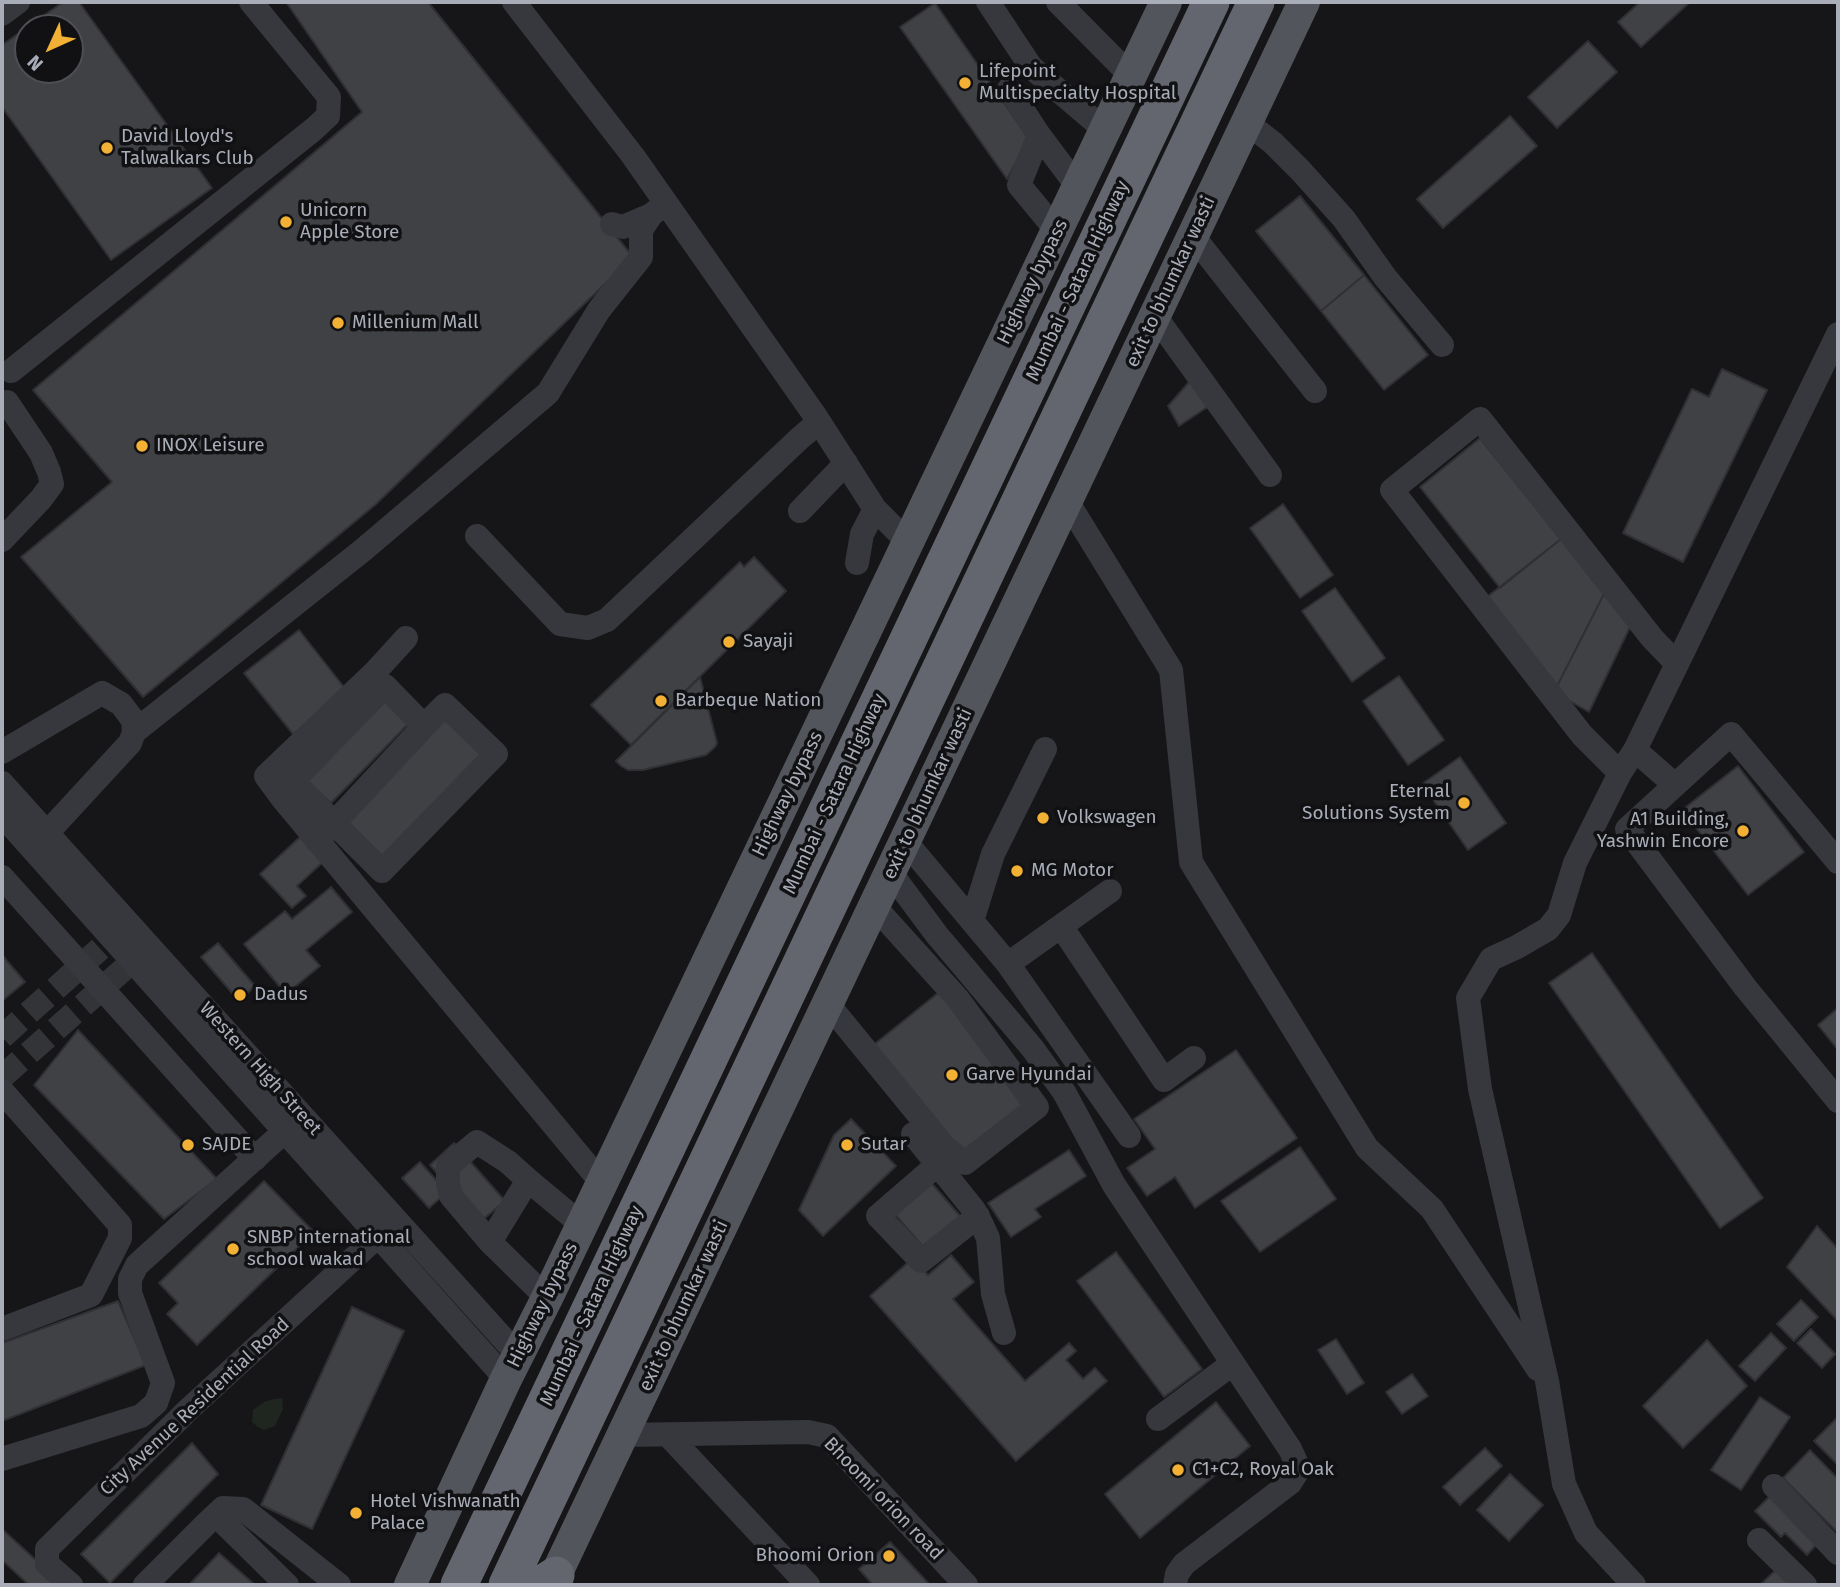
<!DOCTYPE html>
<style>
body{margin:0}
#map{position:relative;width:1840px;height:1587px;overflow:hidden;background:#161618;font-family:"Fira Sans",sans-serif}
canvas{display:block}
.frame{position:absolute;inset:0;border:4px solid #a8adb8;pointer-events:none}
.north{position:absolute;left:14px;top:14px;width:70px;height:70px;box-sizing:border-box;background:#111113;border:2px solid #4d4f55;border-radius:50%;rotate:225deg;font-size:19px;font-weight:700;line-height:28px;text-align:center;color:#a8adb8}
.north::after{content:'';display:block;margin:auto;width:24px;height:32px;background:#f2b134;clip-path:polygon(50% 0,100% 100%,50% 72%,0 100%)}
</style>
<div id="map">
<canvas width="1840" height="1587"></canvas>
<div class="frame"></div>
<div class="north">N</div>
</div>
<script>
const context = document.querySelector('canvas').getContext('2d');
context.lineJoin = 'round';
function paint(path, color) { context.fillStyle = color; context.fill(path, 'evenodd'); }
const shape = rows => new Path2D(rows.map(r => 'M' + r).join(''));
function trace(path, color, width, dash) { context.strokeStyle = color; context.lineWidth = width; context.lineCap = dash ? 'butt' : 'round'; context.setLineDash(dash || []); context.stroke(path); }
function drawText(font, color, halo, rows, align = 'center') {
  context.font = font + ' "Fira Sans",sans-serif'; context.lineWidth = 7; context.setLineDash([]); context.textBaseline = 'middle'; context.strokeStyle = halo; context.fillStyle = color; for (const [text, x, y, turn = 0] of rows) {
    context.save(); context.translate(x, y); context.rotate((+turn || 0) * Math.PI / 180); context.textAlign = isNaN(turn) ? turn : align; if (halo) context.strokeText(text, 0, 0); context.fillText(text, 0, 0); context.restore();
  }
}
paint(shape([
 [282,1398,283,1409,275,1426,264,1430,258,1427,252,1422,253,1410,264,1402,274,1399]
]), '#1e261f');
const building = shape([
 [63,2,79,2,212,188,111,260,2,107,2,45,63,2],
 [28,28,70,28,70,70,28,70,28,28],
 [286,2,428,2,633,257,375,505,143,697,21,557,112,482,33,390,362,112,286,2],
 [1640,2,1690,2,1641,47,1618,22,1640,2],
 [935,3,1029,139,1007,179,900,27,935,3],
 [1588,41,1617,72,1557,128,1528,97,1588,41],
 [1510,116,1537,146,1443,228,1417,199,1510,116],
 [1300,196,1364,275,1321,311,1256,231,1300,196],
 [1364,275,1428,355,1384,390,1321,311,1364,275],
 [1722,369,1767,390,1683,562,1623,533,1692,389,1709,397,1722,369],
 [1190,381,1209,406,1179,426,1168,406,1190,381],
 [1480,438,1561,539,1500,588,1420,487,1480,438],
 [1283,504,1333,575,1300,598,1250,528,1283,504],
 [1561,539,1605,592,1554,692,1483,600,1561,539],
 [754,557,786,591,631,745,591,705,740,562,744,567,754,557],
 [1335,588,1385,658,1352,682,1302,611,1335,588],
 [1605,592,1631,625,1589,712,1554,692,1605,592],
 [299,630,347,691,293,734,244,673,299,630],
 [1399,676,1444,740,1408,765,1363,701,1399,676],
 [700,677,717,743,715,747,706,755,643,770,628,770,621,766,616,761,700,677],
 [385,692,412,720,331,803,302,777,385,692],
 [446,709,491,751,379,864,337,823,446,709],
 [1460,757,1506,823,1468,850,1422,784,1460,757],
 [1738,766,1804,852,1748,895,1682,810,1738,766],
 [300,837,324,861,297,886,306,896,292,908,260,874,300,837],
 [331,887,352,912,306,950,320,966,286,994,244,944,285,911,292,919,331,887],
 [218,943,255,986,239,1001,201,957,218,943],
 [1592,953,1763,1198,1720,1228,1549,983,1592,953],
 [2,955,25,982,2,1001,2,955],
 [943,989,1030,1107,966,1158,871,1047,943,989],
 [1838,1008,1838,1050,1818,1025,1838,1008],
 [78,1030,217,1179,164,1219,34,1085,78,1030],
 [1236,1050,1297,1138,1195,1208,1175,1177,1147,1196,1127,1168,1155,1149,1134,1119,1236,1050],
 [851,1119,896,1166,823,1236,799,1210,834,1135,851,1119],
 [454,1143,505,1201,480,1222,430,1165,454,1143],
 [1300,1147,1336,1199,1260,1252,1221,1201,1300,1147],
 [1069,1150,1086,1176,1035,1209,1041,1217,1011,1237,988,1203,1069,1150],
 [420,1162,447,1192,429,1208,402,1178,420,1162],
 [928,1179,961,1217,925,1249,892,1211,928,1179],
 [264,1181,314,1232,197,1345,167,1314,178,1303,159,1283,264,1181],
 [1817,1226,1838,1249,1838,1321,1787,1267,1817,1226],
 [1116,1252,1202,1369,1164,1397,1077,1281,1116,1252],
 [951,1255,974,1282,953,1299,1025,1381,1069,1343,1076,1351,1066,1360,1083,1379,1095,1368,1107,1381,1016,1461,870,1296,913,1258,928,1275,951,1255],
 [1801,1300,1818,1317,1794,1341,1777,1324,1801,1300],
 [118,1301,146,1365,2,1421,2,1343,118,1301],
 [352,1307,404,1331,312,1529,261,1505,352,1307],
 [1811,1329,1835,1354,1822,1368,1797,1343,1811,1329],
 [1771,1333,1786,1348,1755,1381,1739,1366,1771,1333],
 [1336,1339,1364,1383,1347,1394,1318,1350,1336,1339],
 [1707,1340,1747,1386,1683,1448,1643,1406,1707,1340],
 [1412,1374,1428,1396,1402,1414,1386,1392,1412,1374],
 [1760,1397,1790,1417,1741,1490,1711,1470,1760,1397],
 [1216,1402,1250,1446,1140,1538,1105,1494,1216,1402],
 [1838,1417,1838,1465,1814,1441,1838,1417],
 [192,1443,218,1474,110,1583,81,1554,192,1443],
 [1485,1448,1502,1466,1460,1505,1443,1487,1485,1448],
 [1810,1450,1838,1479,1838,1533,1783,1478,1810,1450],
 [1510,1474,1543,1505,1509,1541,1477,1510,1510,1474],
 [1770,1496,1816,1545,1807,1555,1785,1533,1781,1537,1755,1511,1770,1496],
 [2,1529,63,1585,29,1585,2,1560,2,1529],
 [890,1542,930,1585,873,1585,859,1569,890,1542],
 [219,1553,255,1585,189,1585,219,1553],
 [1782,1564,1798,1585,1760,1585,1782,1564]
]);
paint(building, '#404145');
trace(building, '#303034', 2);
trace(shape([
 [2,1037,112,938],
 [2,1077,133,961]
]), '#333438', 24, [24, 12]);
trace(shape([
 [514,2,633,156,816,417,875,509,908,542],
 [988,2,1031,67,1105,130],
 [1058,2,1131,76],
 [2,14,18,2],
 [1009,89,1039,135,1019,185,1057,231],
 [1246,122,1273,143,1301,171,1344,219,1385,277,1442,345],
 [1039,135,1078,187],
 [612,224,623,227,651,215],
 [1193,236,1315,391],
 [1155,316,1270,475],
 [11,371,314,129,328,116,329,97,251,2],
 [1067,501,1171,670,1191,862,1367,1148,1432,1209,1538,1369],
 [800,511,846,463],
 [477,536,560,624,588,628,607,620,800,438,819,422],
 [2,540,41,499,52,484,49,472,41,453,7,402],
 [857,563,862,534,875,509],
 [406,638,374,673,266,776,283,799,602,1183],
 [134,732,363,550,548,393,599,310,641,257,641,230,651,215,666,203],
 [1635,750,1675,785],
 [2,752,102,693,121,704,133,720,134,732,130,743,47,833],
 [1620,773,1582,735,1392,490,1480,419,1652,638,1677,664],
 [2,783,518,1355],
 [2,815,506,1379],
 [317,841,334,823,415,736,424,726,385,686,293,781,334,823,382,871,496,754,445,705,424,726],
 [905,841,1008,964,1110,891],
 [1838,862,1731,734,1627,829,1745,987,1838,1101],
 [890,872,937,935,1033,1049,1064,1092,1114,1185,1290,1449,1296,1462,1297,1472,1290,1483,1184,1564,1177,1574,1175,1585],
 [2,877,255,1159],
 [972,921,993,854,1045,749],
 [1061,926,1164,1080,1194,1058],
 [1008,964,1129,1136],
 [828,1004,945,1147,965,1163,1037,1107,958,999,874,906],
 [2,1091,120,1225,120,1238,91,1295,2,1329],
 [913,1134,974,1210,982,1225,988,1238,993,1294,1004,1333],
 [937,1165,878,1216,921,1261,978,1216],
 [490,1242,451,1196,448,1183,448,1166,477,1142,508,1162,528,1180],
 [547,1298,490,1242,528,1180,582,1225],
 [1158,1419,1232,1364],
 [623,1435,808,1432,827,1436,966,1585],
 [668,1435,808,1585],
 [2,1459,141,1416,156,1403,163,1383,130,1293,130,1279,137,1265,285,1131],
 [1774,1486,1838,1553],
 [225,1524,287,1585],
 [1759,1540,1805,1585],
 [71,1585,47,1564,47,1549,188,1410,390,1225],
 [145,1585,207,1523,223,1508,243,1509,339,1585],
 [1634,1585,1586,1533,1564,1484,1547,1381,1480,1089,1468,998,1491,959,1517,947,1548,929,1559,915,1575,863,1620,773,1635,750,1838,334]
]), '#37383d', 24);
trace(shape([
 [410,1585,506,1379,547,1298,1166,2],
 [551,1585,1304,2]
]), '#53555c', 32);
trace(shape([
 [459,1585,1211,2],
 [507,1585,1256,2],
 [540,1585,556,1575]
]), '#63666e', 37);
for (const [x, y, r, color] of [
 [965,83,7,"#f2b134"],
 [107,148,7,"#f2b134"],
 [286,222,7,"#f2b134"],
 [338,323,7,"#f2b134"],
 [142,446,7,"#f2b134"],
 [729,642,7,"#f2b134"],
 [661,701,7,"#f2b134"],
 [1464,803,7,"#f2b134"],
 [1043,818,7,"#f2b134"],
 [1743,831,7,"#f2b134"],
 [1017,871,7,"#f2b134"],
 [240,995,7,"#f2b134"],
 [952,1075,7,"#f2b134"],
 [188,1145,7,"#f2b134"],
 [847,1145,7,"#f2b134"],
 [233,1249,7,"#f2b134"],
 [1178,1470,7,"#f2b134"],
 [356,1513,7,"#f2b134"],
 [889,1556,7,"#f2b134"]
]) { const dot = new Path2D(); dot.arc(x, y, r, 0, 2 * Math.PI); context.fillStyle = color; context.fill(dot); trace(dot, '#111113', 2.5); }
drawText('19px', '#a8adb8', '#111113', [
 ["Lifepoint",979,72],
 ["Multispecialty Hospital",979,94],
 ["David Lloyd's",121,137],
 ["Talwalkars Club",121,159],
 ["Unicorn",300,211],
 ["Apple Store",300,233],
 ["Millenium Mall",352,323],
 ["INOX Leisure",156,446],
 ["Sayaji",743,642],
 ["Barbeque Nation",675,701],
 ["Eternal",1450,792,"right"],
 ["Solutions System",1450,814,"right"],
 ["Volkswagen",1057,818],
 ["A1 Building,",1729,820,"right"],
 ["Yashwin Encore",1729,842,"right"],
 ["MG Motor",1031,871],
 ["Dadus",254,995],
 ["Garve Hyundai",966,1075],
 ["SAJDE",202,1145],
 ["Sutar",861,1145],
 ["SNBP international",247,1238],
 ["school wakad",247,1260],
 ["C1+C2, Royal Oak",1192,1470],
 ["Hotel Vishwanath",370,1502],
 ["Palace",370,1524],
 ["Bhoomi Orion",875,1556,"right"]
], 'left');
drawText('19px', '#a8adb8', '#111113', [
 ["Mumbai - Satara Highway",1078,281,-65],
 ["Highway bypass",1033,282,-64],
 ["exit to bhumkar wasti",1171,282,-65],
 ["Highway bypass",788,794,-64],
 ["Mumbai - Satara Highway",835,794,-65],
 ["exit to bhumkar wasti",928,794,-65],
 ["Western High Street",260,1069,48],
 ["Highway bypass",543,1305,-64],
 ["Mumbai - Satara Highway",592,1306,-65],
 ["exit to bhumkar wasti",684,1306,-65],
 ["City Avenue Residential Road",195,1407,-43],
 ["Bhoomi orion road",883,1499,46]
]);
</script>
